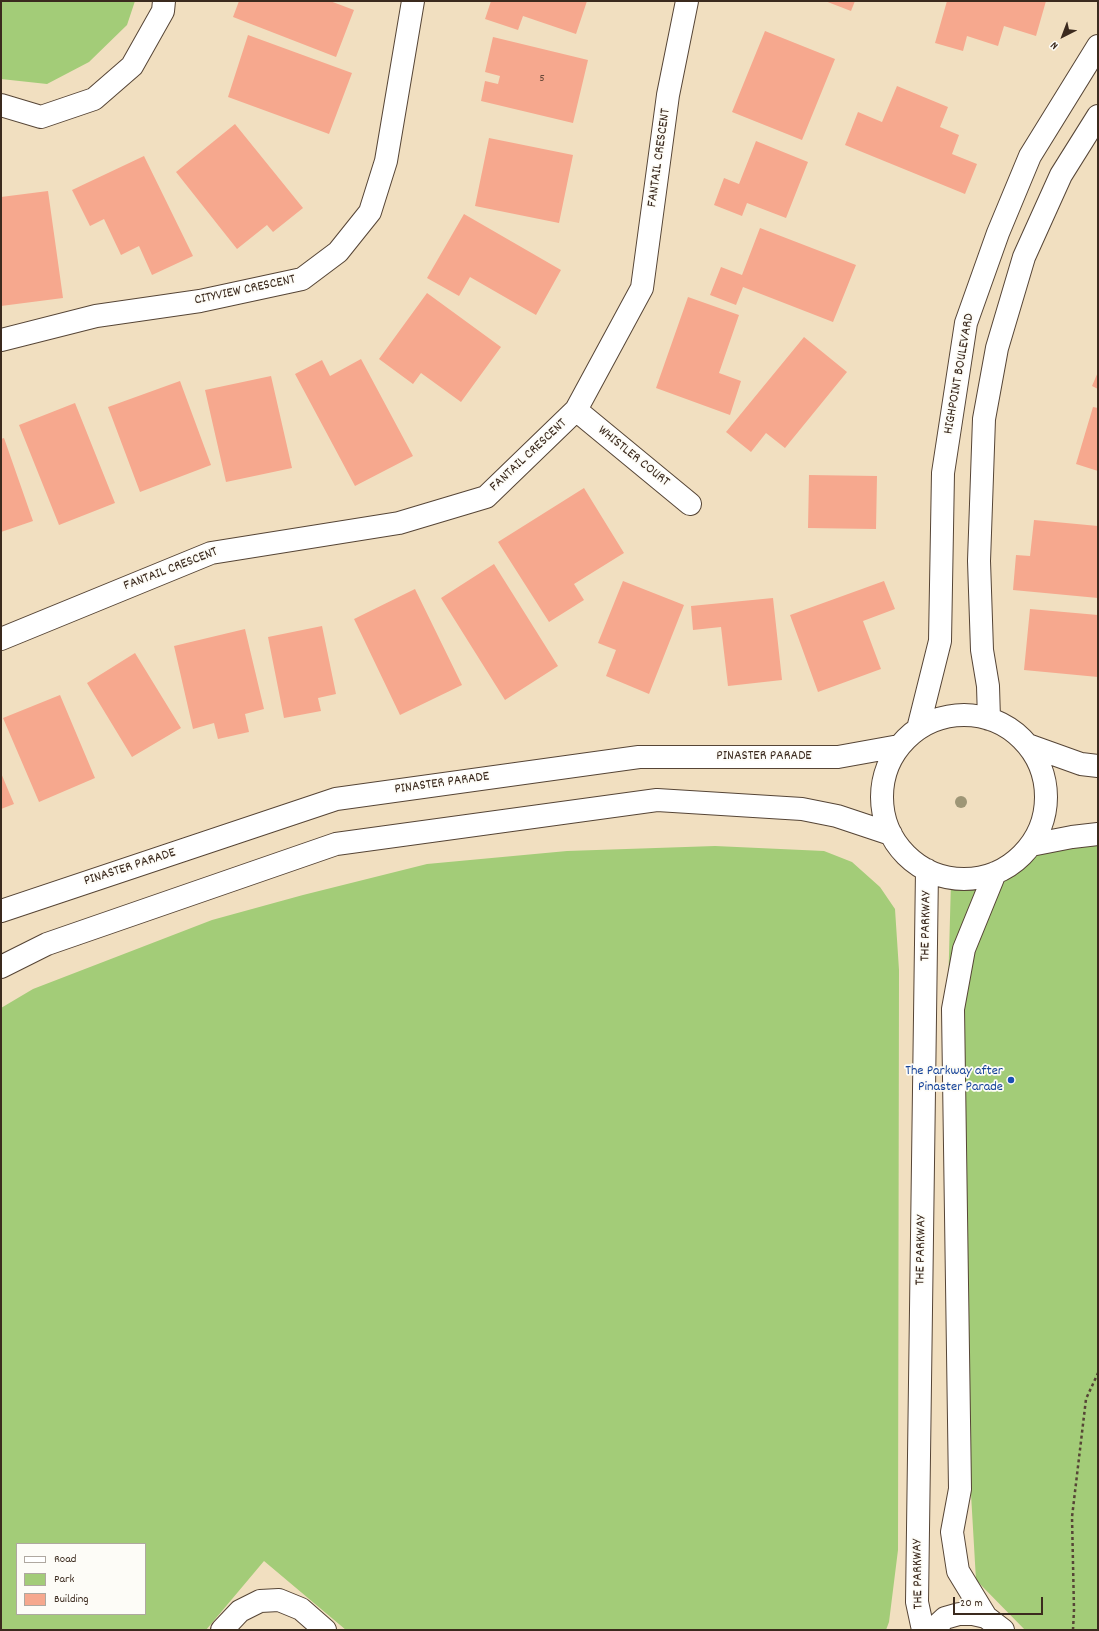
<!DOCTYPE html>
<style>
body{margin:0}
#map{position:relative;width:1099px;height:1631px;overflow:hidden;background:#f1dfc0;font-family:Dekko,sans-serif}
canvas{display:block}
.frame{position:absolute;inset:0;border:2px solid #3b2a1e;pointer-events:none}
.legend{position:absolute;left:16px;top:1543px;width:130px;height:72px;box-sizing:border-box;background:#fdfcf7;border:1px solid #afa8a0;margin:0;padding:5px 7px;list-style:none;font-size:12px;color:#3b2a1e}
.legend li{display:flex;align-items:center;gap:8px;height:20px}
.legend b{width:20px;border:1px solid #afa8a0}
.north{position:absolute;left:1043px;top:16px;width:40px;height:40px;-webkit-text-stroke:3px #fdfcf7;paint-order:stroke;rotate:222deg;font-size:11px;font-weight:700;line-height:16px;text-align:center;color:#3b2a1e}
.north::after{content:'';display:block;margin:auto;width:14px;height:18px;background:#3b2a1e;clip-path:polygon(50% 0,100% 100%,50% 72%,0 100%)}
.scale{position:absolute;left:953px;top:1597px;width:90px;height:18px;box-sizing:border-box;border:2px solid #3b2a1e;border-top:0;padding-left:5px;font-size:12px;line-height:14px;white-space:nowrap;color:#3b2a1e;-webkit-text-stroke:3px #fdfcf7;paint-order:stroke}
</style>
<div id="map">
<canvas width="1099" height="1631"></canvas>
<div class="frame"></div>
<ul class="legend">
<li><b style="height:5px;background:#fff"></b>Road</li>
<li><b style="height:11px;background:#a3cc78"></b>Park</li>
<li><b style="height:11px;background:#f6a88e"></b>Building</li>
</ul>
<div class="north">N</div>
<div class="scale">20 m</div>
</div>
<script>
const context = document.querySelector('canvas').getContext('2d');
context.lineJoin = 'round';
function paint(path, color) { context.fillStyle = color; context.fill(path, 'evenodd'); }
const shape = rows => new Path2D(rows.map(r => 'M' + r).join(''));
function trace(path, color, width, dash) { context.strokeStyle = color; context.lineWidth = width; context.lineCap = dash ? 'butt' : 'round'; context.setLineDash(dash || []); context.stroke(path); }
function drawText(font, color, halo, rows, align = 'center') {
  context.font = font + ' Dekko,sans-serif'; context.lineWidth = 3.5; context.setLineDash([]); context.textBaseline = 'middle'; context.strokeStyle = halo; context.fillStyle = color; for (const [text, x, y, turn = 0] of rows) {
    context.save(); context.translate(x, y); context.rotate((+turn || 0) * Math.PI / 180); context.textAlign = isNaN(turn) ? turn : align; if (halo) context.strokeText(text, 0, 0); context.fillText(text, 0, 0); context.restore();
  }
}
paint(shape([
 [1,1,135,1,127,25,89,62,47,84,1,79],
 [1098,836,1098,1630,1025,1630,976,1580,946,1064,951,881,986,878,1032,847],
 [715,846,824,851,852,862,880,887,895,909,899,970,898,1550,889,1622,886,1630,346,1630,264,1561,206,1630,1,1630,1,1008,33,989,212,920,303,895,427,864,567,851],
 [17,1544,145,1544,145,1614,17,1614]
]), '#a3cc78');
paint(shape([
 [239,1,330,1,354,10,336,57,233,17],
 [491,1,587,1,576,34,523,16,518,30,485,19],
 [825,1,855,1,851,11],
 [947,1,1046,1,1036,36,1004,26,998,46,967,36,963,51,935,43],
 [765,31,835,59,802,140,732,112],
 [248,35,352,73,329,134,228,97],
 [493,37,588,60,573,123,481,101,485,81,498,84,500,76,485,72],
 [897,86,948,107,940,127,959,135,952,154,977,164,965,194,845,145,858,112,882,122],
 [235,124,303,208,273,232,267,225,237,249,176,172],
 [489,138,573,155,559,223,475,206],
 [756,141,808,162,786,218,747,203,742,216,714,205,724,178,739,184],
 [144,156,193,256,152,275,139,246,121,255,104,219,90,226,72,190],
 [48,191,63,298,1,306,1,197],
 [464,214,561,270,536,315,470,277,459,296,427,278],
 [760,228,856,265,833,322,743,287,736,305,710,295,721,267,742,275],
 [427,293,501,347,461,402,421,373,413,384,379,359],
 [688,297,739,315,719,373,741,381,730,415,656,388],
 [804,337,847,372,785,448,766,433,751,452,726,432],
 [361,359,413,456,355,486,295,374,322,360,330,376],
 [1098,372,1098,389,1092,386],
 [271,376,292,468,226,482,205,390],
 [180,381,211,465,140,492,108,407],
 [75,403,115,503,59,525,19,425],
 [1093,407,1098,408,1098,471,1076,464],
 [4,438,33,521,1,532,1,439],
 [809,475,877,476,876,529,808,528],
 [584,488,624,553,574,584,584,600,549,622,498,542],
 [1034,520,1098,526,1098,598,1013,590,1016,555,1030,556],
 [494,564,558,666,505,700,441,598],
 [623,581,684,605,649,694,606,676,616,650,598,643],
 [884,581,895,609,863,621,881,669,818,692,790,615],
 [415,589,462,685,400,715,354,619],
 [773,598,782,680,728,686,721,627,693,630,691,606],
 [1030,609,1098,615,1098,677,1024,670],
 [322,626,336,694,318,698,321,711,284,718,268,637],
 [245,629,264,709,245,714,249,732,218,739,214,723,193,729,174,646],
 [135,653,181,728,132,757,87,683],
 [60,695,95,778,39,802,3,718],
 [1,773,14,804,1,809]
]), '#f6a88e');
const minor = shape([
 [1,105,41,117,94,99,132,66,163,11,164,1],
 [1,340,96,316,200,301,302,279,338,252,370,212,386,161,413,1],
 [576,410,690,504],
 [1,639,211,553,399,523,486,497,576,410,642,288,668,95,687,1],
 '882 797a82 82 0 1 1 164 0a82 82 0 1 1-164 0Z',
 [989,719,988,686,982,650,979,561,984,419,997,348,1024,257,1061,175,1098,116],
 [918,729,940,641,943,473,966,323,998,233,1030,156,1098,46],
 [1028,745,1081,764,1098,766],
 [1031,845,1072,837,1098,834],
 [1,911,336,799,639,757,838,757,899,746],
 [1,967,47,944,336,844,657,800,802,809,837,816,891,834],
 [986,1617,958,1571,952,1532,960,1489,953,1009,964,949,995,873],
 [222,1630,240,1611,260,1601,279,1600,301,1609,325,1630],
 [923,1630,917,1602,927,870],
 [932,1630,945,1618,959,1614,973,1614,986,1617,1003,1630]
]);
trace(minor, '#564536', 24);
trace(shape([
 [1073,1630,1074,1610,1072,1517,1086,1399,1098,1373]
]), '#564536', 2.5, [3, 3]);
trace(minor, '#fff', 22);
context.fillStyle = '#9e9676';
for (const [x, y] of [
 [961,802]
]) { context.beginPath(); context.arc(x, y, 6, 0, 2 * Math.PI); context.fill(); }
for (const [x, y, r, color] of [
 [1011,1080,4,"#1a4fb4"]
]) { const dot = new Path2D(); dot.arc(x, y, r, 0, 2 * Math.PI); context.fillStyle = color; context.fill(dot); trace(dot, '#fdfcf7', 1.5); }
drawText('12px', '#6a4a3a', null, [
 ["5",542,79]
]);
drawText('14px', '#3b2a1e', '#fdfcf7', [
 ["FANTAIL CRESCENT",660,158,-82],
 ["CITYVIEW CRESCENT",245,291,-12],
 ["HIGHPOINT BOULEVARD",960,374,-80],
 ["FANTAIL CRESCENT",529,456,-43],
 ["WHISTLER COURT",633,457,39],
 ["FANTAIL CRESCENT",171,570,-21],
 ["PINASTER PARADE",764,757],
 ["PINASTER PARADE",442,784,-8],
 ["PINASTER PARADE",130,868,-18],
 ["THE PARKWAY",927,926,-89],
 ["THE PARKWAY",922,1250,-89],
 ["THE PARKWAY",919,1574,-91]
]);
drawText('14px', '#164399', '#fdfcf7', [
 ["The Parkway after",1003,1072],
 ["Pinaster Parade",1003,1088]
], 'right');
</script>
